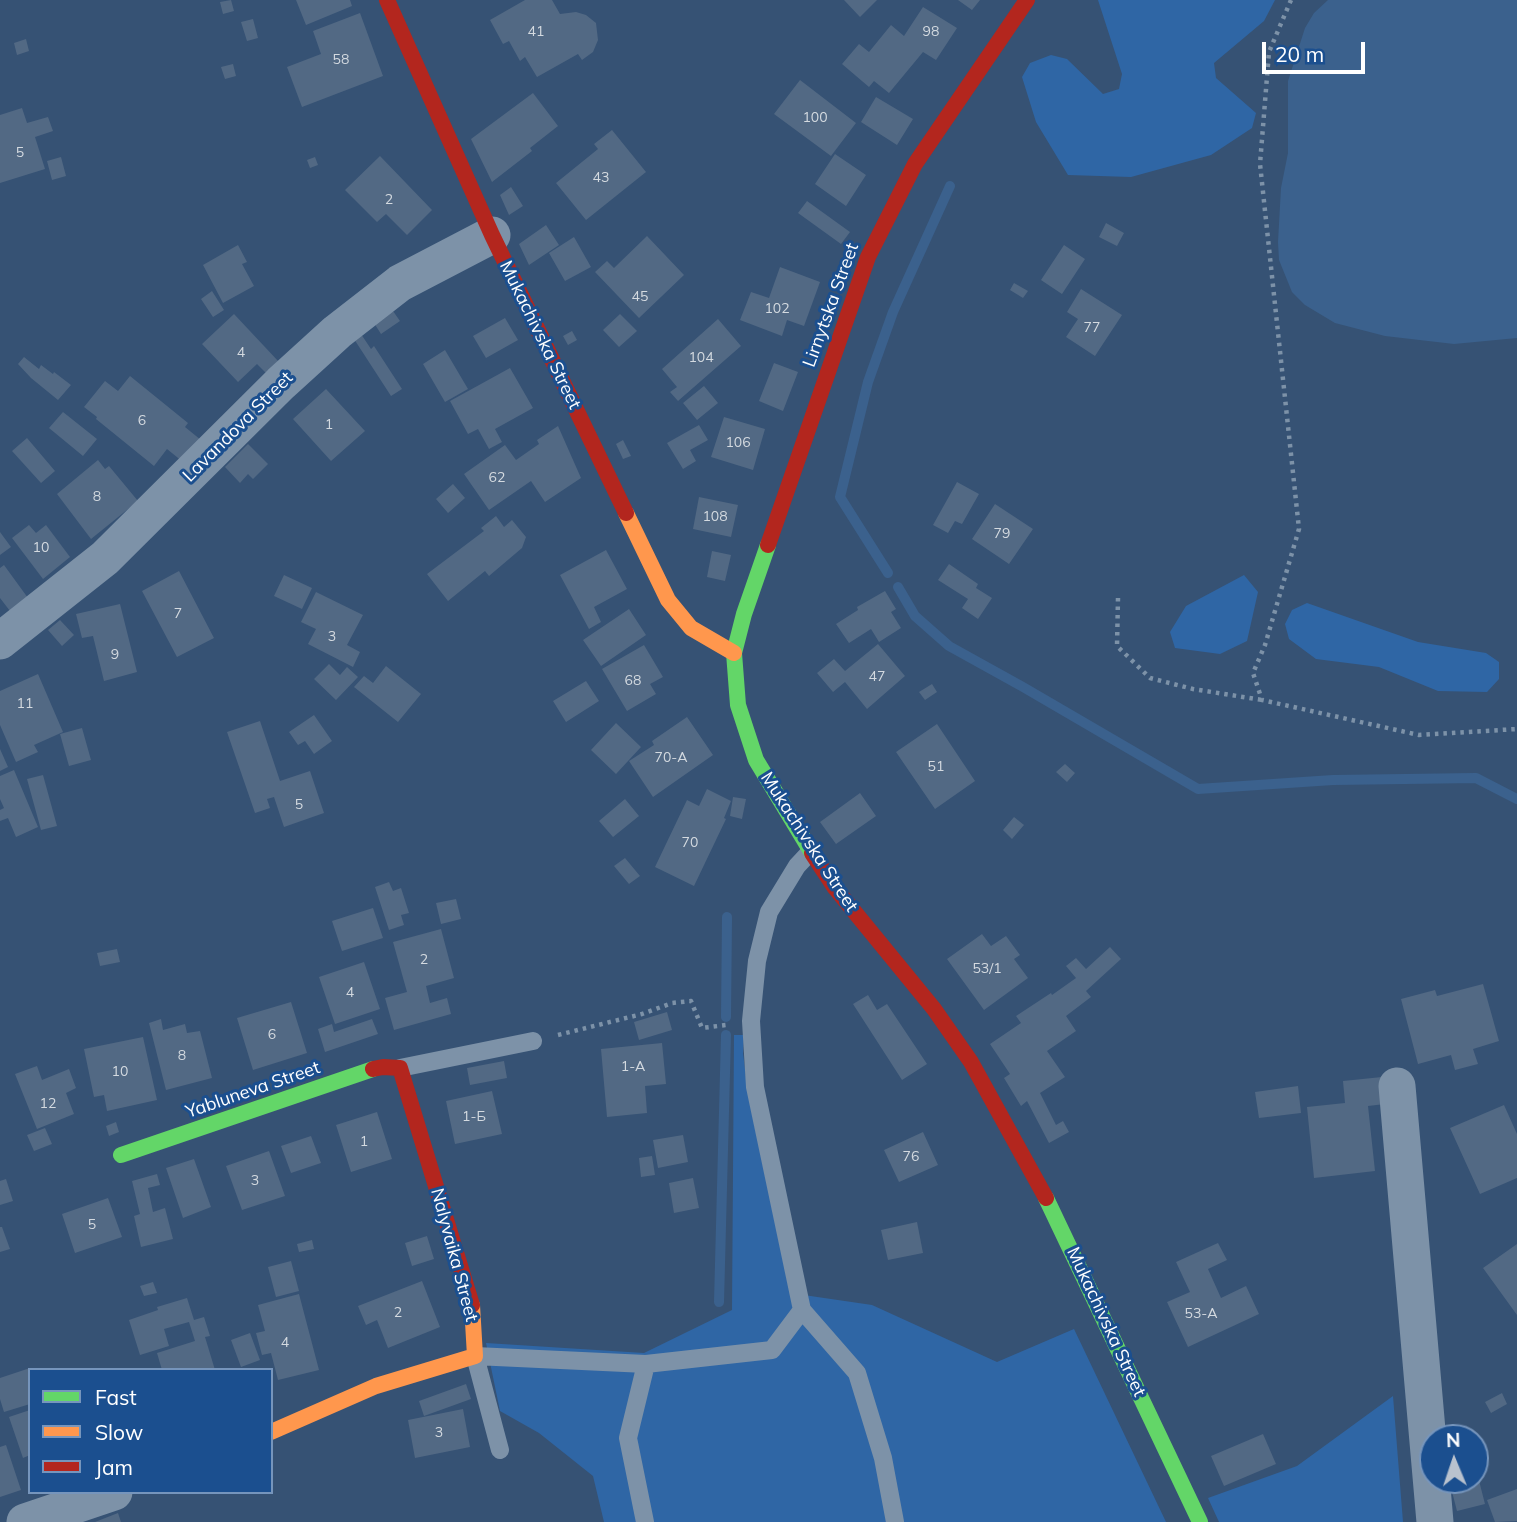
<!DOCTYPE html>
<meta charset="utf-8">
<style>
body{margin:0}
#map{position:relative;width:1517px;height:1522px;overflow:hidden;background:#365274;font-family:Mulish,sans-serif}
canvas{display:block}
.legend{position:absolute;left:28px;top:1368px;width:245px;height:126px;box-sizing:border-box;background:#1b4f8f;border:2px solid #7695bc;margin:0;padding:9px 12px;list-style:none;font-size:21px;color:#fff}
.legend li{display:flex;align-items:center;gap:14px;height:35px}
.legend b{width:35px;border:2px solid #7695bc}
.north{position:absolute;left:1419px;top:1424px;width:70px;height:70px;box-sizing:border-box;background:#1b4f8f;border:2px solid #7695bc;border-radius:50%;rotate:358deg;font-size:19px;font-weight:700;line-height:28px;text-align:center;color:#fff}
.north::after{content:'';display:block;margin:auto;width:24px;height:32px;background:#b9c2ce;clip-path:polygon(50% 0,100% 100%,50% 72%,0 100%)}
.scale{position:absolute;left:1262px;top:42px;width:103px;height:32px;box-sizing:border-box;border:4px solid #fff;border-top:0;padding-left:9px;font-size:21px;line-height:24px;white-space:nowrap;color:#fff;-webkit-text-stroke:5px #1b4f8f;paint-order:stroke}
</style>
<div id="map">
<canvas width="1517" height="1522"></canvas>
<ul class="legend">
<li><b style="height:9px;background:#63d668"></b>Fast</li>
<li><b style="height:9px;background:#ff974d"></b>Slow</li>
<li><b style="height:9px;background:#b3261e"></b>Jam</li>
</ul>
<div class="north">N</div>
<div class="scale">20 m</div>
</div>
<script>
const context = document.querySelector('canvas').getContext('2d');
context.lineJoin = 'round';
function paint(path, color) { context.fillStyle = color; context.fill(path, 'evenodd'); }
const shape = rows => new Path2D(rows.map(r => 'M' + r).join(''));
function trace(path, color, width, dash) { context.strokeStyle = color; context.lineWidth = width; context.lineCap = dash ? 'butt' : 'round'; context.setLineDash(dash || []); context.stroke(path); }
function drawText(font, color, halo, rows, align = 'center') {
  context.font = font + ' Mulish,sans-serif'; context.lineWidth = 6; context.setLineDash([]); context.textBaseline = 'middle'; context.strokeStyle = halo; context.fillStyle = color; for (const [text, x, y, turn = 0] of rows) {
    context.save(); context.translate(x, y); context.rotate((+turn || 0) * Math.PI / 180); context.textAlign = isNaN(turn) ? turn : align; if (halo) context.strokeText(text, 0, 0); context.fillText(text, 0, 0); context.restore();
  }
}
paint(shape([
 [1098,0,1275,0,1264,21,1214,63,1216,78,1256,113,1252,128,1211,155,1131,177,1068,175,1036,122,1022,77,1030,63,1051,55,1067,59,1103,94,1119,89,1122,74],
 [1244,575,1258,592,1247,641,1220,654,1175,648,1170,632,1186,606],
 [1307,603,1418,642,1486,653,1499,662,1499,679,1487,692,1438,691,1379,667,1316,659,1289,639,1285,624,1292,610],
 [734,1035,744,1035,743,1053,748,1094,790,1293,872,1305,997,1362,1074,1329,1166,1522,604,1522,593,1476,539,1433,500,1411,486,1343,644,1353,732,1310],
 [1393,1396,1403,1522,1219,1522,1208,1498,1297,1466]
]), '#2f66a5');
paint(shape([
 [1328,0,1517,0,1517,338,1454,344,1385,336,1335,323,1305,305,1292,292,1279,260,1278,242,1281,188,1288,153,1288,81,1305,28,1314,13]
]), '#3b618d');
trace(shape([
 [888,573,840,497,868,382,893,312,950,186],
 [898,587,915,616,949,646,1023,687,1198,789,1333,780,1476,778,1517,799],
 [726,1017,727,917],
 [719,1302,726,1035]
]), '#3b618d', 10);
paint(shape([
 [231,0,234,11,223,14,220,2],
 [296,0,350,0,352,6,306,25],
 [525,0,552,0,560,14,576,12,586,15,596,23,598,40,593,52,582,60,578,54,537,77,525,57,520,61,509,41,503,44,490,20],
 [844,0,877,0,860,17],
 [958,0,980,0,972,10],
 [923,7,957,28,936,60,923,52,889,93,874,81,869,87,842,64,859,44,869,52,891,25,904,36],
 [360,13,383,76,302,107,287,67,321,54,313,31],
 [253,19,258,38,247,41,241,22],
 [26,39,29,51,17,55,14,43],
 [233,64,236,76,225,79,221,67],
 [800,80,856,123,831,156,774,114],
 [533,93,558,126,530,148,532,151,492,182,471,139],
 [876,97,913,119,897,145,861,122],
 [22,108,27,123,48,117,53,131,35,137,45,169,0,183,0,115],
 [612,130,646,172,586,220,556,183,598,149,594,144],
 [835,154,866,175,846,206,815,184],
 [380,156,432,210,407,235,386,214,377,222,345,190],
 [61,157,66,176,52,180,47,161],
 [315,157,318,165,310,168,307,160],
 [511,187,523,206,509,215,500,195],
 [807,201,850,232,841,244,798,213],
 [1106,223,1124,233,1117,246,1099,237],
 [546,225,559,245,529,265,519,244],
 [647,236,684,275,639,318,595,272,607,261,614,268],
 [574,237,591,267,565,281,549,253],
 [238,245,247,262,242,264,254,286,223,303,203,265],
 [1064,245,1085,259,1062,294,1041,280],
 [780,267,820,282,804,326,787,320,782,336,740,320,751,292,769,298],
 [1014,283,1028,291,1023,298,1010,290],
 [1081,289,1122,315,1095,356,1066,337,1078,319,1067,312],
 [212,291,224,310,213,317,201,299],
 [393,311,400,321,381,334,374,323],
 [234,314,279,362,267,374,257,364,238,382,202,344],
 [620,314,637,331,619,347,603,330],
 [505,318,518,340,486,358,473,336],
 [718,319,741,346,678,401,670,392,677,387,662,369],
 [572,331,577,340,568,345,563,336],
 [361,334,371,349,374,346,402,389,391,396,354,339],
 [445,350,468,389,445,402,423,364],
 [24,357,39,369,41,365,53,374,54,372,71,385,58,400,31,378,18,364],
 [774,363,798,372,783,411,759,401],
 [510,368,533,408,495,429,502,442,489,449,478,429,468,434,450,401],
 [130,376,188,423,185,427,201,440,183,462,167,449,154,466,96,419,97,417,84,407,105,381,118,391],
 [704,386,718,403,697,420,683,403],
 [326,389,365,431,331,461,293,419],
 [63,412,97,439,83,456,49,428],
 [724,417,765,429,753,470,711,457],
 [699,425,708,440,690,450,696,461,683,469,667,443],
 [558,426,581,478,545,502,531,481,489,510,464,474,505,445,516,460,539,444,537,440],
 [27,438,55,471,41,483,12,451],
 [623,440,631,456,623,459,616,444],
 [248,444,268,464,253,479,248,474,240,483,225,467],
 [98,460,105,469,109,466,138,501,91,539,57,494],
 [957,482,979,494,962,524,955,521,948,533,933,525],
 [453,484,465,498,448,513,436,499],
 [699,497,738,505,731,537,693,529],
 [995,504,1033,529,1009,564,972,539],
 [496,516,504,527,512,520,526,537,522,548,489,576,485,571,448,601,427,574,484,531,481,528],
 [29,525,36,533,46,525,70,557,43,579,12,538],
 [0,532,11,547,0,555],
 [606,550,627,589,594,607,601,622,589,629,560,575],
 [712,551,731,555,725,581,707,577],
 [949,564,978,584,976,588,992,598,978,619,962,608,968,599,938,580],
 [4,565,28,598,10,611,0,598,0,568],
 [179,571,214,638,177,657,142,591],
 [284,575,312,588,302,609,274,596],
 [885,591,896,609,891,612,901,628,879,642,871,629,849,643,836,624,858,610,857,607],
 [316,592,363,615,347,645,360,652,353,667,308,644,316,629,301,622],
 [120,604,137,672,104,681,93,636,82,638,76,614],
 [629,609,646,635,601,666,583,640],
 [60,620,74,635,62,646,48,630],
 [878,644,905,676,867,709,845,682,833,692,817,673,834,659,845,671],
 [644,645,663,677,650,684,656,694,627,711,602,669],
 [329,664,340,675,347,667,358,677,336,700,314,679],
 [386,666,421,694,398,722,354,687,364,676,373,683],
 [38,674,63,732,34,745,38,752,16,762,0,725,0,691],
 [586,681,599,701,566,722,553,701],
 [932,684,937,692,925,700,919,692],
 [314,715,332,741,314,754,305,741,298,745,289,732],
 [687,717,713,755,653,797,629,761,654,745,652,741],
 [260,721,280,781,310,771,324,813,284,827,274,797,267,799,270,808,255,813,227,732],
 [616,723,641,747,616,774,591,750],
 [937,724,975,781,935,809,896,752],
 [82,728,91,760,69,766,60,734],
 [0,749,8,767,0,771],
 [1065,764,1075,773,1067,782,1056,772],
 [14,770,38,827,16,837,8,818,0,821,0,810,4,808,0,799,0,776],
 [43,775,57,826,41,830,27,779],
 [707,789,731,801,724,818,726,819,694,886,655,867,687,800,699,806],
 [860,793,876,816,836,844,820,822],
 [733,797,746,799,742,819,730,816],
 [625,799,639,816,613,837,599,821],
 [1014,817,1024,825,1012,839,1003,830],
 [625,858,640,876,629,884,614,866],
 [389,882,393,891,401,888,409,913,401,915,404,925,389,930,375,887],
 [456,899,461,919,441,924,436,903],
 [373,908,383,938,342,951,332,921],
 [441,929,454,978,426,986,430,1003,447,998,451,1014,394,1030,385,998,407,992,393,942],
 [982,934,991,946,1006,936,1020,955,1014,959,1028,978,984,1010,947,959],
 [1110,947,1121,959,1086,991,1091,997,1066,1016,1076,1031,1047,1051,1065,1077,1040,1093,1056,1125,1063,1121,1069,1132,1049,1143,1027,1101,1021,1106,1004,1078,1010,1074,990,1044,1021,1023,1016,1016,1051,993,1052,995,1076,978,1066,966,1076,958,1086,969],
 [117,949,120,962,100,966,97,953],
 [364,962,380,1009,335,1024,319,977],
 [1483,984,1499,1041,1473,1049,1478,1064,1455,1070,1451,1055,1418,1064,1401,999,1435,990,1437,996],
 [868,995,877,1010,887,1004,927,1064,902,1080,853,1004],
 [291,1002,307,1053,253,1070,237,1018],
 [667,1012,672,1030,639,1040,634,1022],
 [161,1019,163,1030,185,1024,187,1033,200,1031,212,1078,166,1090,149,1023],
 [372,1019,378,1034,325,1052,318,1029,332,1024,334,1032],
 [143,1037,157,1100,107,1111,104,1095,94,1097,84,1049],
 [662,1043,666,1084,645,1086,647,1113,607,1117,601,1049],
 [504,1061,507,1078,470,1085,467,1068],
 [37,1066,42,1080,69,1069,76,1088,66,1093,74,1114,37,1129,15,1074],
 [1382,1077,1385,1104,1368,1106,1375,1171,1314,1178,1307,1107,1345,1103,1343,1081],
 [1298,1086,1301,1113,1259,1118,1255,1092],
 [492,1091,502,1134,455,1144,446,1101],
 [1504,1105,1517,1134,1517,1178,1480,1194,1450,1128],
 [377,1112,392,1159,351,1172,336,1125],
 [116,1122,119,1132,109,1136,106,1126],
 [45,1128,52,1144,34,1151,27,1135],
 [923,1132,938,1165,899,1182,884,1150],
 [683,1135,688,1162,658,1168,653,1140],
 [311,1136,321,1163,291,1173,281,1146],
 [269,1151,285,1196,242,1210,226,1166],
 [652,1156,655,1175,641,1177,639,1158],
 [194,1159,211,1207,183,1218,166,1168],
 [157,1174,160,1185,148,1188,153,1212,165,1208,173,1239,141,1247,134,1216,140,1214,132,1181],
 [693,1178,699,1208,674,1213,669,1183],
 [6,1179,13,1201,0,1205,0,1181],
 [108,1198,122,1237,75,1253,62,1214],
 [917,1222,923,1253,888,1260,881,1230],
 [0,1227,2,1227,10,1249,0,1252],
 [427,1236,434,1259,412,1266,405,1243],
 [312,1240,314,1249,299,1252,297,1244],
 [1218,1243,1227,1260,1208,1269,1221,1298,1246,1286,1259,1314,1188,1347,1167,1302,1190,1292,1176,1262],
 [1517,1244,1517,1315,1483,1268],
 [291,1261,299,1291,276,1297,268,1267],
 [422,1281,440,1327,388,1348,377,1320,366,1325,358,1306],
 [153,1282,157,1293,144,1296,140,1286],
 [299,1294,319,1370,278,1380,271,1353,262,1355,256,1333,265,1331,258,1305],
 [187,1298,194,1320,204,1317,210,1336,205,1337,215,1370,162,1370,157,1353,195,1341,189,1322,164,1329,169,1346,140,1355,129,1320,158,1310,157,1307],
 [250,1333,260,1360,241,1367,231,1340],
 [30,1368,30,1404,4,1412,0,1399,0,1378],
 [466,1384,471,1399,424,1416,419,1401],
 [1502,1393,1507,1404,1491,1413,1485,1402],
 [463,1409,470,1447,415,1458,408,1420],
 [30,1410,30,1455,23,1458,9,1417],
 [1263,1434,1276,1464,1224,1486,1211,1456],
 [6,1445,21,1490,0,1497,0,1447],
 [1475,1465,1485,1504,1457,1511,1449,1480,1475,1480],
 [1517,1489,1517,1521,1495,1522,1487,1500],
 [118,1513,121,1522,95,1522]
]), '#526984');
trace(shape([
 [1291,0,1269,52,1260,164,1299,529,1265,645,1253,673,1262,700,1419,735,1517,729],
 [1118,598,1117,646,1150,678,1193,689,1262,700],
 [558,1035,642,1014,672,1003,691,1001,702,1028,726,1025]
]), '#7d92a8', 4.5, [3.5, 5]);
trace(shape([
 [811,851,797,866,769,912,757,961,751,1021,755,1087,802,1310,857,1373,883,1458,895,1522],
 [400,1068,533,1041],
 [500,1450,475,1356,646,1364,772,1350,802,1310],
 [645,1522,628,1438,646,1364]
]), '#7d92a8', 18);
trace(shape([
 [0,641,105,558,281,383,337,332,400,283,492,235],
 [1397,1086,1435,1522],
 [25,1522,114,1492]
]), '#7d92a8', 37);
trace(shape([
 [768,545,744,614,734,653,738,705,756,760,812,853],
 [121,1155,373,1069],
 [1046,1198,1200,1522]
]), '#63d668', 16);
trace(shape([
 [626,513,668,600,691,628,734,653],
 [271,1432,376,1386,475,1356,472,1305]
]), '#ff974d', 16);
trace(shape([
 [387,0,492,235,626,513],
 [768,545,868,257,915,164,1027,0],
 [812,853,835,888,934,1009,971,1062,1046,1198],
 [373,1069,383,1067,400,1068,472,1305]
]), '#b3261e', 16);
drawText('14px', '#d4dae0', null, [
 ["41",536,32],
 ["98",931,32],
 ["58",341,60],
 ["100",815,118],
 ["5",20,153],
 ["43",601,178],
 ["2",389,200],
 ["45",640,297],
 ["102",777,309],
 ["77",1092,328],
 ["4",241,353],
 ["104",701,358],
 ["6",142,421],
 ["1",329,425],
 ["106",738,443],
 ["62",497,478],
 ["8",97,497],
 ["108",715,517],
 ["79",1002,534],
 ["10",41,548],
 ["7",178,614],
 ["3",332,637],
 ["9",115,655],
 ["47",877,677],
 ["68",633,681],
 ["11",25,704],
 ["70-А",671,758],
 ["51",936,767],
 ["5",299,805],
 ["70",690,843],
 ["2",424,960],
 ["53/1",987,969],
 ["4",350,993],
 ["6",272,1035],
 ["8",182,1056],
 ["1-А",633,1067],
 ["10",120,1072],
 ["12",48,1104],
 ["1-Б",474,1117],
 ["1",364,1142],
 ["76",911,1157],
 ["3",255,1181],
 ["5",92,1225],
 ["2",398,1313],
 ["53-А",1201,1314],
 ["4",285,1343],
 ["3",439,1433]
]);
drawText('18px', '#fff', '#1b4f8f', [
 ["Lirnytska Street",831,305,-70],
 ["Mukachivska Street",540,335,64],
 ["Lavandova Street",238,427,-45],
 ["Mukachivska Street",809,842,57],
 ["Yabluneva Street",253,1090,-19],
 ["Nalyvaika Street",454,1255,75],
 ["Mukachivska Street",1106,1322,65]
]);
</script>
